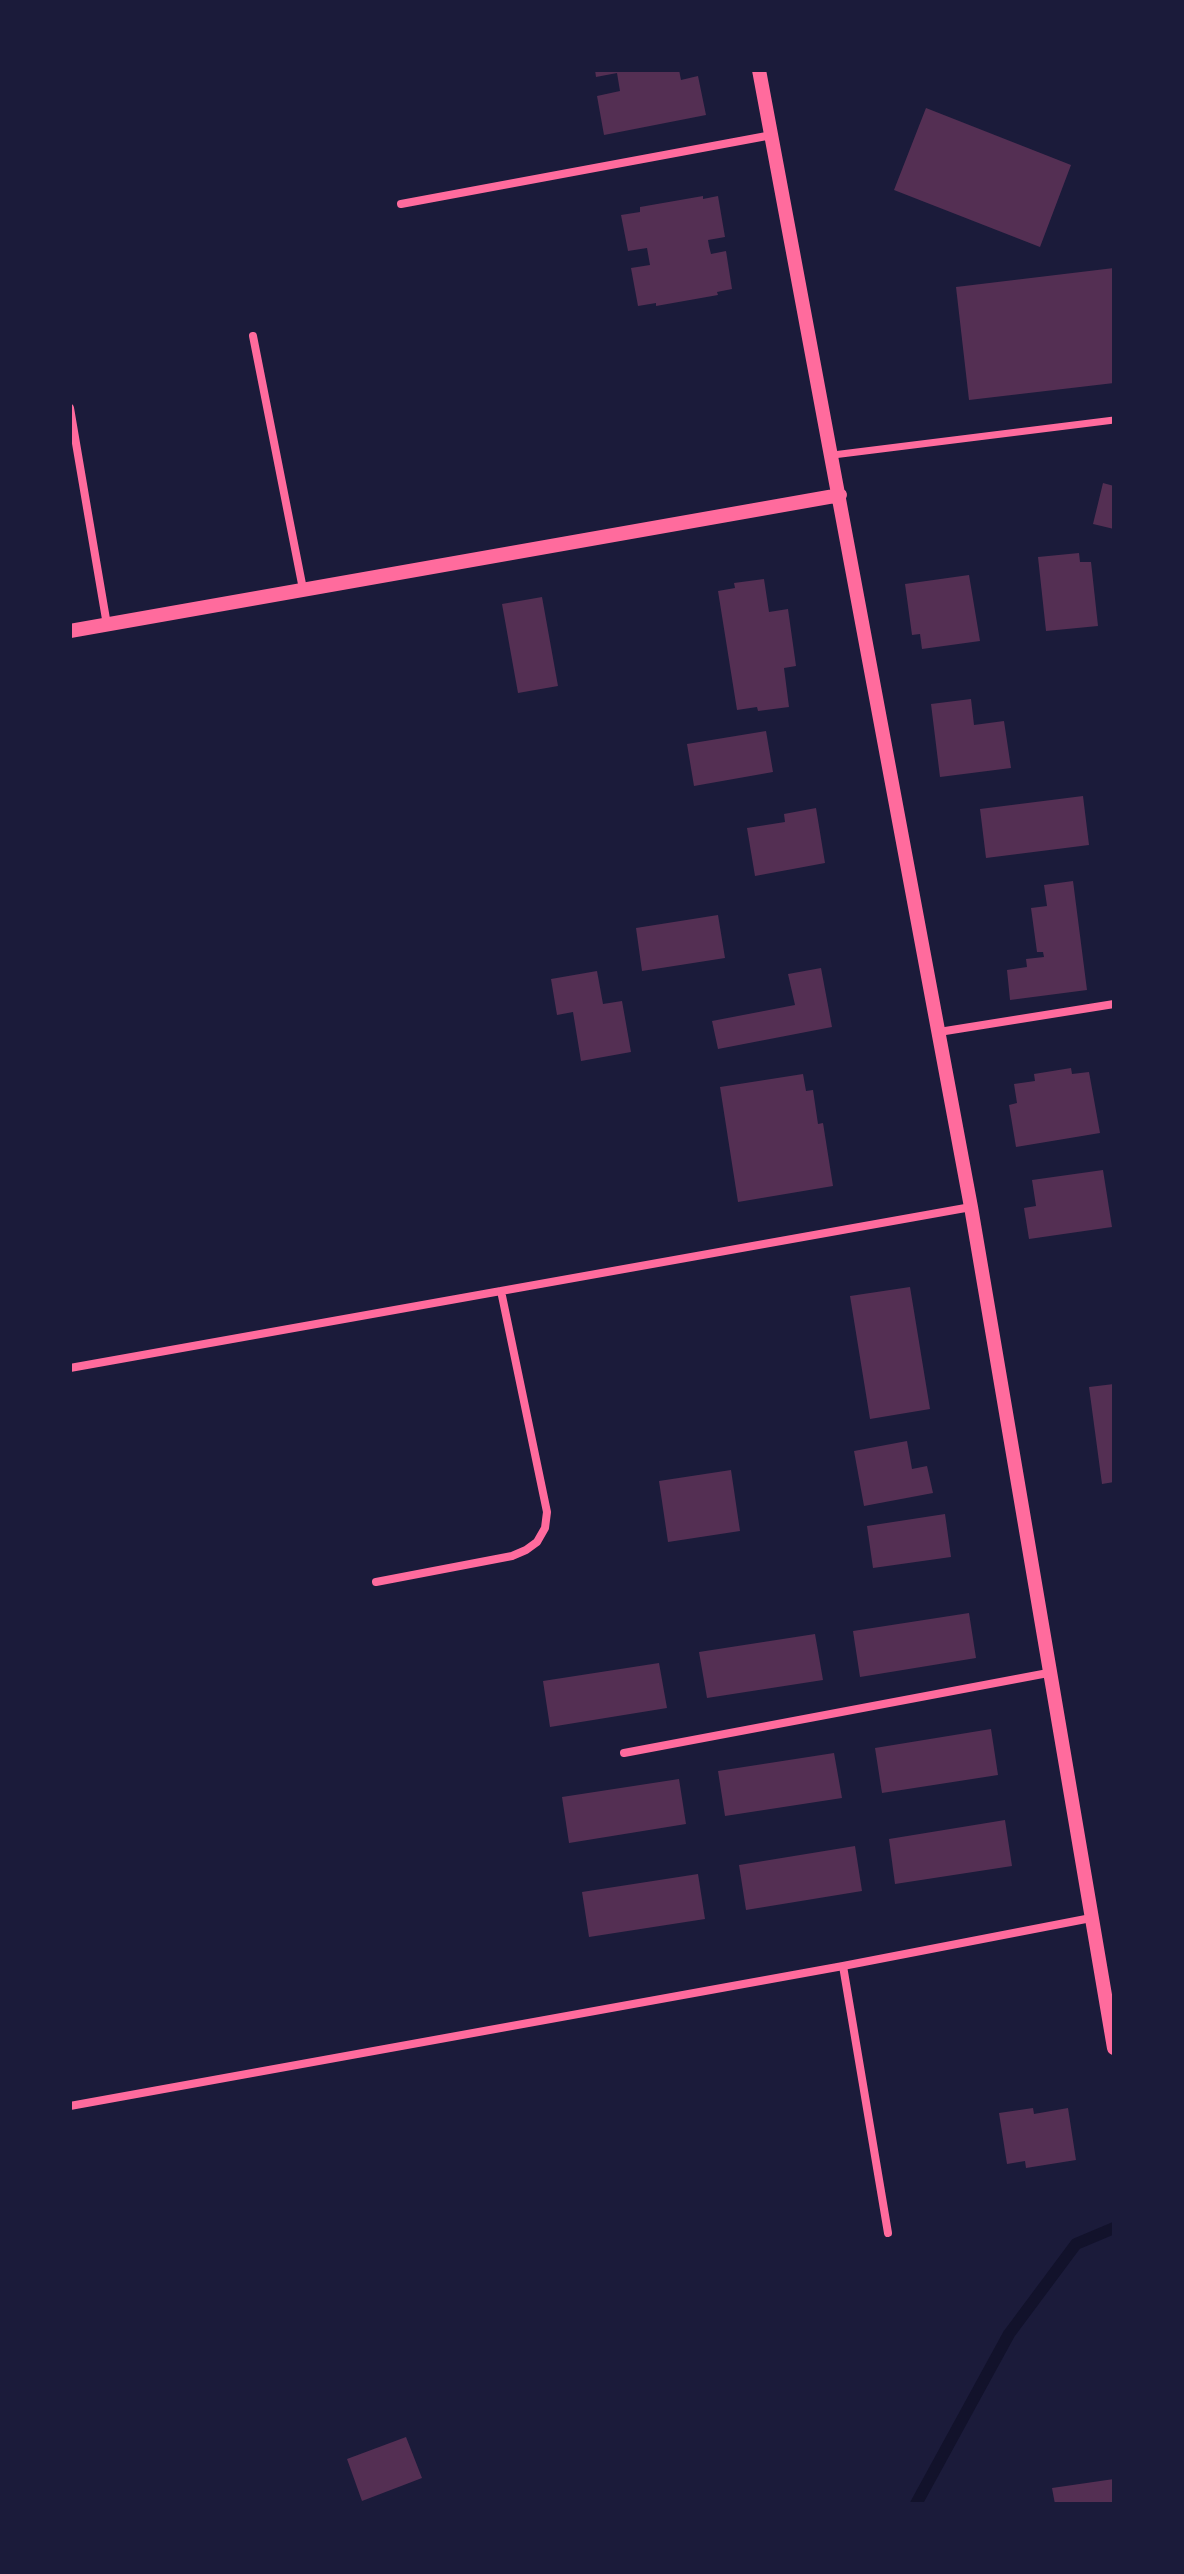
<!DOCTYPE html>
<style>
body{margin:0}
#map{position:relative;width:1184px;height:2574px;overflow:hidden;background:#1b1b3a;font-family:Overpass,sans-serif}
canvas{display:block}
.frame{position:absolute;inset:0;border:72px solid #1b1b3a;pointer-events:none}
</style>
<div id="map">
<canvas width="1184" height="2574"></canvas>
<div class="frame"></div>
</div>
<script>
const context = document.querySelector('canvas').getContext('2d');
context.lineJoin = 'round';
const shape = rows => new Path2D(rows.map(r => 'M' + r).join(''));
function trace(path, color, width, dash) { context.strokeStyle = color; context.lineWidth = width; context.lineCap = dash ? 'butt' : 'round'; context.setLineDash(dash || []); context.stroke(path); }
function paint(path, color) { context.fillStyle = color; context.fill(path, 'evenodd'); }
trace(shape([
 [916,2504,1009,2334,1076,2244,1114,2228]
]), '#12122b', 12);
paint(shape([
 [595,70,679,70,681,80,698,76,706,115,604,135,597,96,620,91,617,73,596,77],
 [926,108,1071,165,1040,247,894,190],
 [703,196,703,199,718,196,725,237,708,240,709,246,711,254,726,251,732,289,717,292,718,295,656,306,656,303,638,306,631,268,650,265,647,248,628,251,621,215,640,212,640,207],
 [1114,268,1114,383,969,400,956,287],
 [1103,483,1114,486,1114,529,1093,524],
 [1079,553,1080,562,1091,562,1098,626,1046,631,1038,557],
 [969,575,980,641,922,649,920,634,912,635,905,584],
 [764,579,769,612,788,609,796,666,784,668,789,707,758,711,757,707,737,710,718,591,735,588,734,583],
 [542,597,558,686,518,693,502,604],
 [971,699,974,725,1004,721,1011,768,940,777,931,704],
 [766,731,773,772,694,786,687,744],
 [1083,796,1089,845,986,858,980,809],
 [816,808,825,863,755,876,747,828,785,822,784,814],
 [1073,881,1087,990,1010,1000,1007,970,1027,967,1026,959,1044,957,1043,952,1037,952,1031,908,1047,906,1044,885],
 [718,915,725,958,642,971,636,928],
 [821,968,832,1027,718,1049,712,1021,795,1005,788,974],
 [597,971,603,1004,622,1001,631,1052,581,1061,573,1012,557,1015,551,979],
 [1071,1068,1072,1074,1089,1072,1100,1133,1016,1147,1009,1105,1017,1103,1014,1084,1035,1081,1034,1074],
 [803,1074,806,1091,813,1090,818,1124,823,1123,833,1186,738,1202,720,1087],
 [1103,1170,1112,1227,1029,1239,1024,1208,1036,1206,1032,1180],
 [910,1287,930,1409,870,1419,850,1296],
 [1114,1384,1114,1482,1102,1484,1089,1387],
 [907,1441,912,1469,927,1466,933,1493,864,1506,854,1451],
 [731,1470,740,1531,668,1542,659,1481],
 [945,1514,951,1557,873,1568,867,1526],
 [969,1613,976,1658,860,1677,853,1631],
 [815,1634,823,1680,707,1698,699,1652],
 [659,1663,667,1708,550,1727,543,1681],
 [991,1729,998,1775,882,1793,875,1748],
 [834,1753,842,1798,725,1816,718,1771],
 [679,1779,686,1824,569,1843,562,1797],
 [1005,1820,1012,1866,895,1884,889,1839],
 [855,1846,862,1891,746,1910,739,1865],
 [698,1874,705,1919,589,1937,582,1892],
 [1033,2108,1034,2114,1068,2108,1076,2160,1026,2168,1025,2161,1007,2164,999,2113],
 [406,2437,422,2478,362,2501,347,2459],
 [1114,2479,1114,2504,1055,2504,1052,2488]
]), '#542f53');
trace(shape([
 [833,455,1114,420]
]), '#ff6b9d', 7);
trace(shape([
 [401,204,772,135],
 [253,336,303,589],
 [70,408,107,625],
 [939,1032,1114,1004],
 [70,1368,971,1207],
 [376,1582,512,1556,526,1550,537,1542,545,1528,547,1512,501,1291],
 [624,1753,1048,1673],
 [843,1966,888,2233],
 [70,2106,843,1966,1091,1918]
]), '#ff6b9d', 8);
trace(shape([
 [759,70,971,1207,1114,2048],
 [70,631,840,495]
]), '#ff6b9d', 14);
</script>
